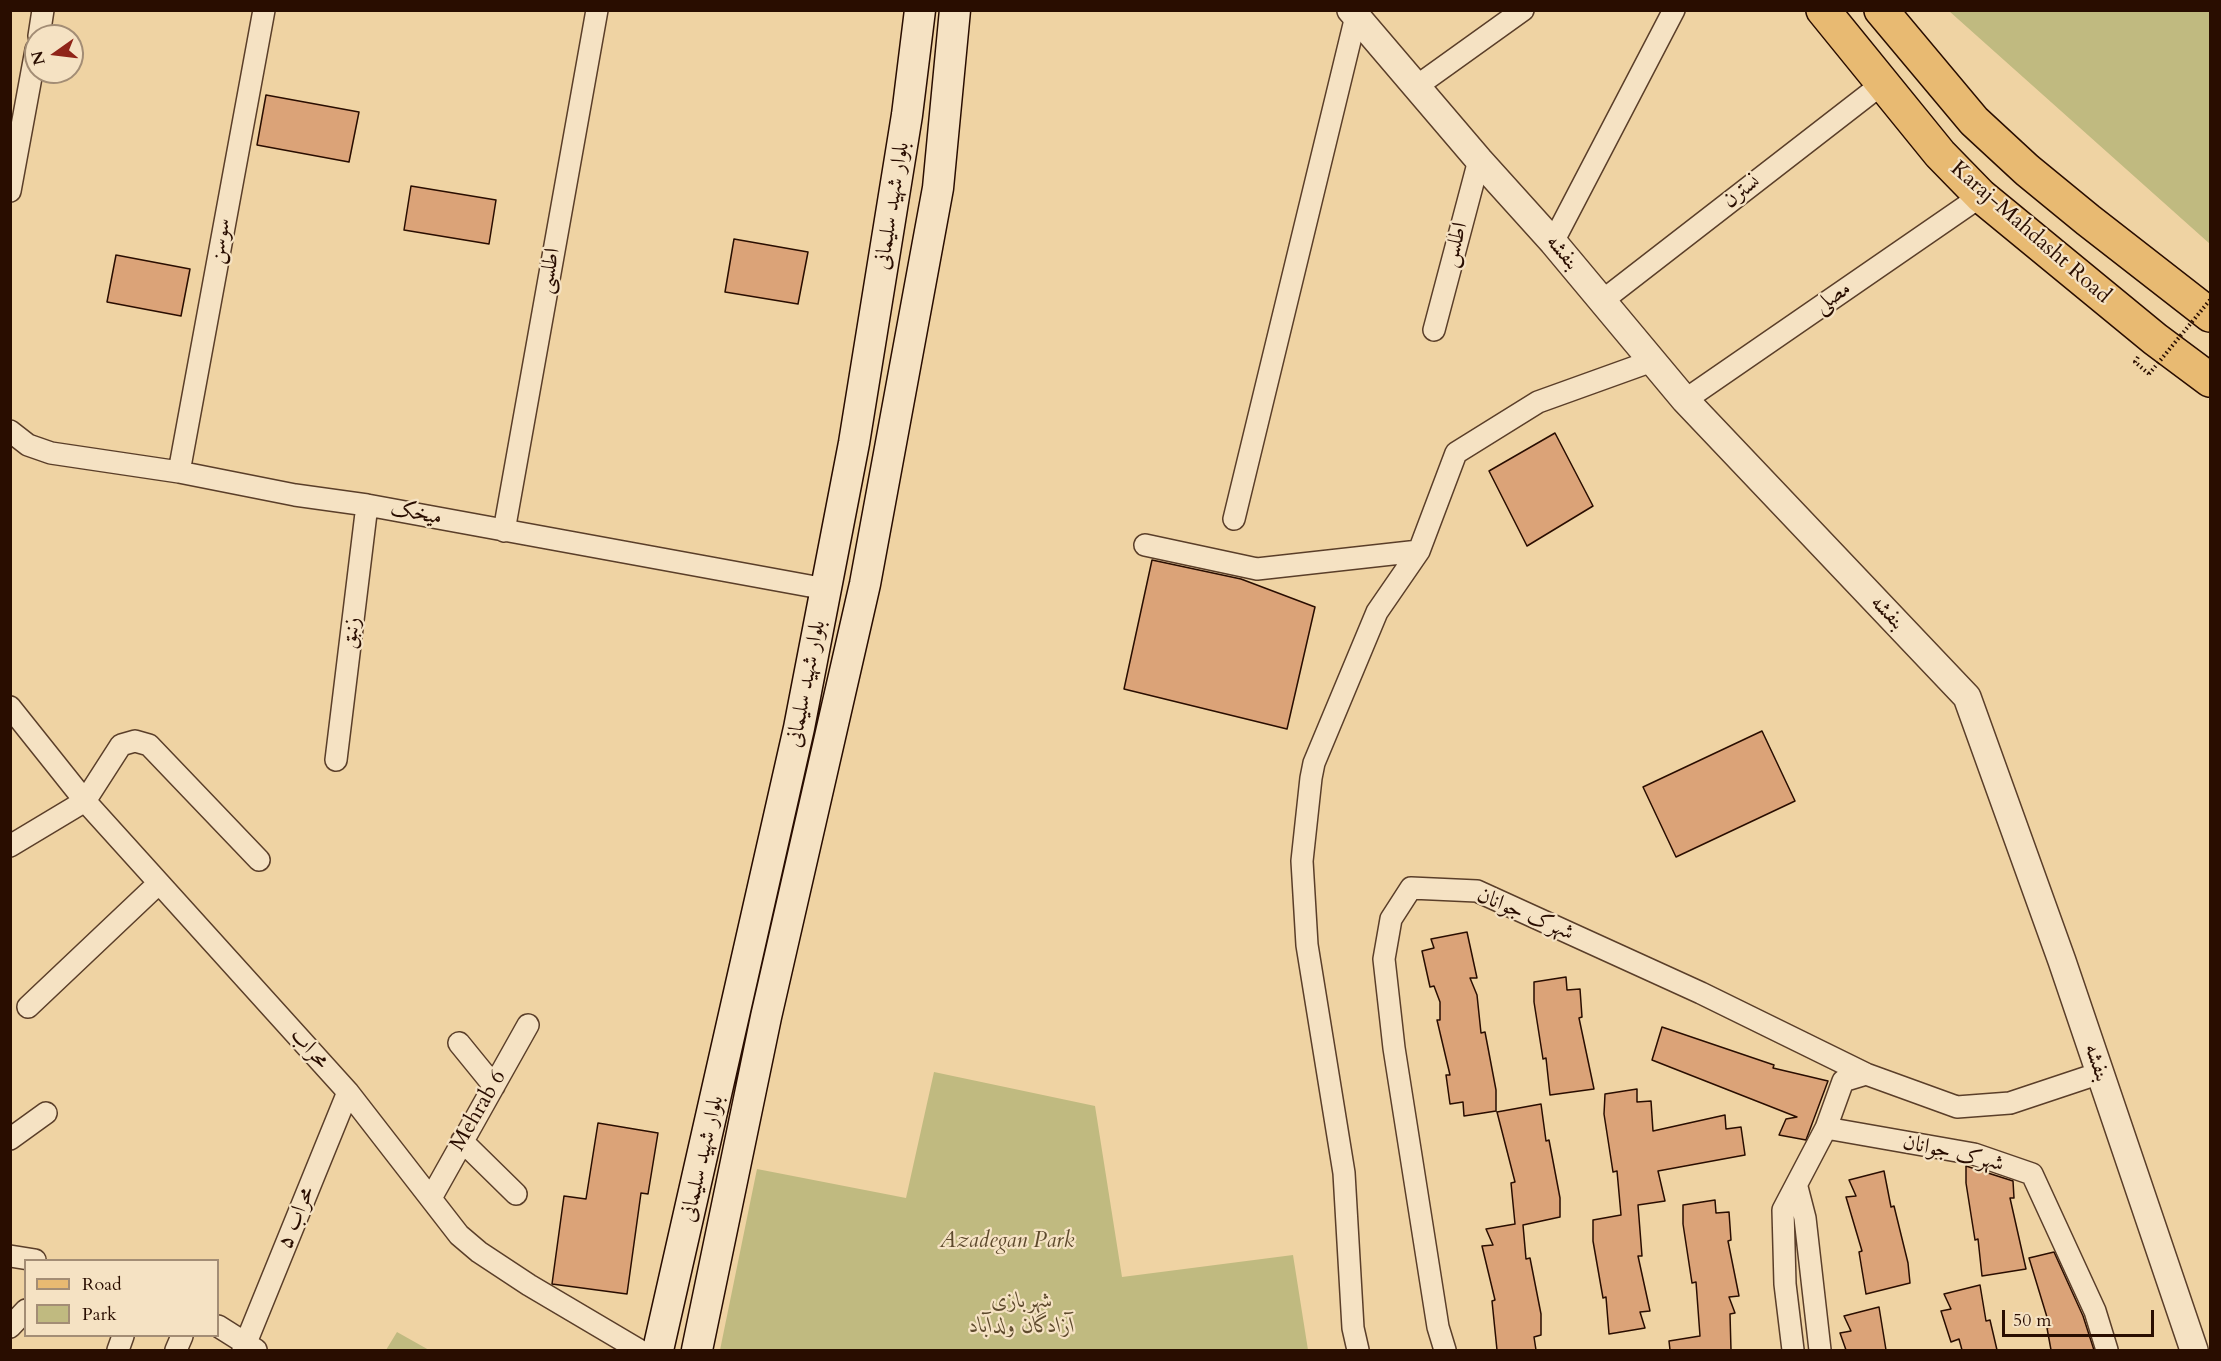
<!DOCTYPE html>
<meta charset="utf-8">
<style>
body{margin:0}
#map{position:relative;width:2221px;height:1361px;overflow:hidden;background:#efd3a3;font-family:Cardo,serif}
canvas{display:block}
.frame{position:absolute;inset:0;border:12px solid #290d00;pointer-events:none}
.legend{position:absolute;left:24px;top:1259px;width:195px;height:78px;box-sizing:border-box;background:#f5e2c3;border:2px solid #a38d75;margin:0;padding:8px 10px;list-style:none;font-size:18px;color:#290d00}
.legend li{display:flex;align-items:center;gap:12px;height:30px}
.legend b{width:30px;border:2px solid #a38d75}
.north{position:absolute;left:24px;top:24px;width:60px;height:60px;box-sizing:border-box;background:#f5e2c3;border:2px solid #a38d75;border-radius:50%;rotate:256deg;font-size:16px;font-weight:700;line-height:24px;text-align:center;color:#290d00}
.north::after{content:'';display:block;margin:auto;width:21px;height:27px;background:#8f2418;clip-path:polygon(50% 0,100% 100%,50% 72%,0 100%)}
.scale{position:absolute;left:2002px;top:1310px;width:152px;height:27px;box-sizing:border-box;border:3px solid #290d00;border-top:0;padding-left:8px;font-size:18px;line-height:21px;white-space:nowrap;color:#290d00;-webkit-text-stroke:4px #f5e2c3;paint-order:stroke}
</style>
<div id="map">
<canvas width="2221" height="1361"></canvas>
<div class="frame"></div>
<ul class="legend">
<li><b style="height:8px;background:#e8ba72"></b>Road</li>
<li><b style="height:16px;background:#c0ba80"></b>Park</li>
</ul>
<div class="north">N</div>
<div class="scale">50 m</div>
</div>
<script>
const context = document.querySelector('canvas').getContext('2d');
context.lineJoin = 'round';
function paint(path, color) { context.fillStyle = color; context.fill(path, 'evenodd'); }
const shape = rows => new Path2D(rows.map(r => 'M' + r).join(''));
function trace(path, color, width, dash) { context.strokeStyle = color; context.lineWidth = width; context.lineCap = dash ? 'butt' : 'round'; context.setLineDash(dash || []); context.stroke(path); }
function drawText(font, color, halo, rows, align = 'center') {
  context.font = font + ' Cardo,Amiri,serif'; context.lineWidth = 4.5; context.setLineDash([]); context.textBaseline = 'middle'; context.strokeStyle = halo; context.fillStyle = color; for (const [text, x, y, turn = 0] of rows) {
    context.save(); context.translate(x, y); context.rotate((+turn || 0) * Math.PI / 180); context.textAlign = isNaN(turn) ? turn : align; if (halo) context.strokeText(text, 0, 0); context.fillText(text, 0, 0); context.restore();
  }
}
paint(shape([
 [1949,11,2210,11,2210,244],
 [934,1072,1095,1106,1122,1277,1293,1255,1308,1350,720,1350,757,1169,906,1198],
 [397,1332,429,1350,386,1350]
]), '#c0ba80');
const building = shape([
 [266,95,359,112,349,162,257,145,266,95],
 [411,186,496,200,489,244,404,230,411,186],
 [734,239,808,252,798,304,725,292,734,239],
 [116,255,190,269,181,316,107,302,116,255],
 [1555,433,1593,506,1527,546,1489,471,1555,433],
 [1152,560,1241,579,1315,607,1287,729,1124,689,1152,560],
 [1762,731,1795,801,1676,857,1643,787,1762,731],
 [1467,932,1477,978,1470,978,1477,995,1481,1033,1485,1032,1496,1090,1496,1111,1464,1116,1463,1102,1450,1104,1446,1075,1450,1075,1437,1020,1440,1020,1440,1002,1434,986,1430,987,1422,951,1434,948,1431,939,1467,932],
 [1566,977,1567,990,1580,989,1582,1017,1579,1018,1594,1089,1550,1095,1546,1058,1543,1059,1534,1002,1534,982,1566,977],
 [1662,1027,1774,1065,1773,1068,1828,1081,1806,1140,1779,1135,1786,1119,1797,1117,1652,1060,1662,1027],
 [1637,1089,1637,1102,1651,1101,1653,1131,1725,1115,1726,1129,1741,1127,1745,1155,1658,1171,1665,1201,1638,1205,1642,1256,1638,1256,1650,1311,1640,1312,1645,1328,1609,1334,1606,1297,1603,1298,1593,1241,1593,1220,1621,1215,1617,1171,1613,1172,1604,1114,1605,1094,1637,1089],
 [1541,1104,1546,1141,1549,1140,1560,1198,1560,1217,1523,1225,1526,1259,1530,1258,1541,1314,1541,1335,1534,1337,1536,1350,1497,1350,1492,1301,1495,1300,1482,1246,1493,1245,1486,1229,1515,1224,1511,1183,1515,1182,1497,1112,1541,1104],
 [598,1123,658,1133,648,1194,641,1193,627,1294,552,1284,564,1196,586,1199,598,1123],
 [1966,1166,2013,1181,2014,1198,2010,1198,2026,1269,1982,1276,1978,1239,1975,1240,1966,1183,1966,1166],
 [1884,1171,1891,1207,1894,1206,1908,1263,1910,1283,1866,1294,1859,1252,1862,1251,1846,1197,1856,1196,1849,1180,1884,1171],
 [1715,1200,1716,1213,1729,1212,1731,1240,1728,1241,1739,1296,1729,1297,1735,1313,1730,1314,1731,1350,1670,1350,1669,1341,1700,1336,1696,1282,1692,1283,1683,1224,1683,1205,1715,1200],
 [2054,1252,2083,1316,2094,1350,2051,1350,2047,1328,2050,1327,2029,1258,2054,1252],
 [1980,1285,1986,1321,1990,1320,1997,1350,1962,1350,1959,1339,1951,1342,1941,1311,1951,1309,1944,1294,1980,1285],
 [1879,1307,1886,1350,1846,1350,1840,1333,1851,1331,1844,1316,1879,1307]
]);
paint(building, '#dba378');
trace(building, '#290d00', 1.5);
const minor = shape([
 [39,36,43,10],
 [1417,86,1523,10],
 [10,191,36,50],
 [1553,242,1674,10],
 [1602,301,1882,84],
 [1434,330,1479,160],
 [1685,400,1981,196],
 [10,431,28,445,51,453,179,472,295,495,367,505,826,589],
 [179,472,264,10],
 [1234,519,1356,16],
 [504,531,597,10],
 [1145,545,1257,569,1419,551],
 [10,707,85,801,348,1092,459,1235,479,1252,529,1285,639,1350],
 [336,760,367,505],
 [10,846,85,801,121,745,135,741,149,745,259,860],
 [28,1007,159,883],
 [459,1043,494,1086],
 [1826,1128,1974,1154,2032,1174,2095,1311,2107,1350],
 [10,1139,46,1113],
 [462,1141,516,1194],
 [1797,1187,1805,1218,1820,1350],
 [431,1198,528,1025],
 [10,1256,35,1260],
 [218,1326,256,1350],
 [10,1327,26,1310],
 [118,1350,123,1336],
 [176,1350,182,1336],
 [243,1350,348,1092],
 [1358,1350,1353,1328,1344,1173,1307,945,1302,861,1311,778,1314,763,1377,612,1419,551,1456,453,1538,402,1652,361],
 [1445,1350,1438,1327,1394,1048,1384,959,1391,919,1411,888,1477,891,1701,993,1866,1074,1957,1107,2010,1103,2100,1073],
 [1793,1350,1785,1284,1783,1210,1826,1128,1843,1081,1866,1074]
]);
const tertiary = shape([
 [1351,10,1479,160,1553,242,1685,400,1967,697,2062,961,2194,1350]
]);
const secondary = shape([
 [658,1350,799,728,854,443,907,115,920,10],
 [697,1350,766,1017,865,584,938,188,955,10]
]);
const primary = shape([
 [1823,10,1940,154,1981,196,2155,339,2210,380],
 [1881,10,1974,121,2027,170,2088,220,2210,315]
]);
trace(minor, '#5a3e29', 24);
trace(tertiary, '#5a3e29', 30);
trace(secondary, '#290d00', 33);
trace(primary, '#290d00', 36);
trace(shape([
 [2138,357,2135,362,2149,374]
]), '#290d00', 4, [1.5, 3]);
trace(minor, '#f5e2c3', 21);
trace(tertiary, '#f5e2c3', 27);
trace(secondary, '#f5e2c3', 30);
trace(primary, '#e8ba72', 33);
trace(shape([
 [2149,374,2210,300]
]), '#290d00', 4, [1.5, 3]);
drawText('22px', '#290d00', '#f5e2c3', [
 ["نسترن",1742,192,-38],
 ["بلوار شهید سلیمانی",893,206,-81],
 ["Karaj-Mahdasht Road",2030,233,41],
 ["سوسن",221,241,-80],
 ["اطلس",1456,245,-75],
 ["بنفشه",1562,253,50],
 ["اطلسی",550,271,-80],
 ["مصلی",1833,298,-35],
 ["میخک",416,514,11],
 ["بنفشه",1887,613,46],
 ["زنبق",352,633,-83],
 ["بلوار شهید سلیمانی",807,684,-79],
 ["شهرک جوانان",1525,915,23],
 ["محراب",309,1049,48],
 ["بنفشه",2096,1063,71],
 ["Mehrab 6",479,1111,-60],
 ["شهرک جوانان",1953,1154,13],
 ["بلوار شهید سلیمانی",703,1159,-77],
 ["محراب ۵",297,1218,-68]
]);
drawText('italic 22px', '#5e4a2d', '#f5e2c3', [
 ["Azadegan Park",1007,1242],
 ["شهربازی",1022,1302],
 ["آزادگان ولدآباد",1022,1327]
]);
</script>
